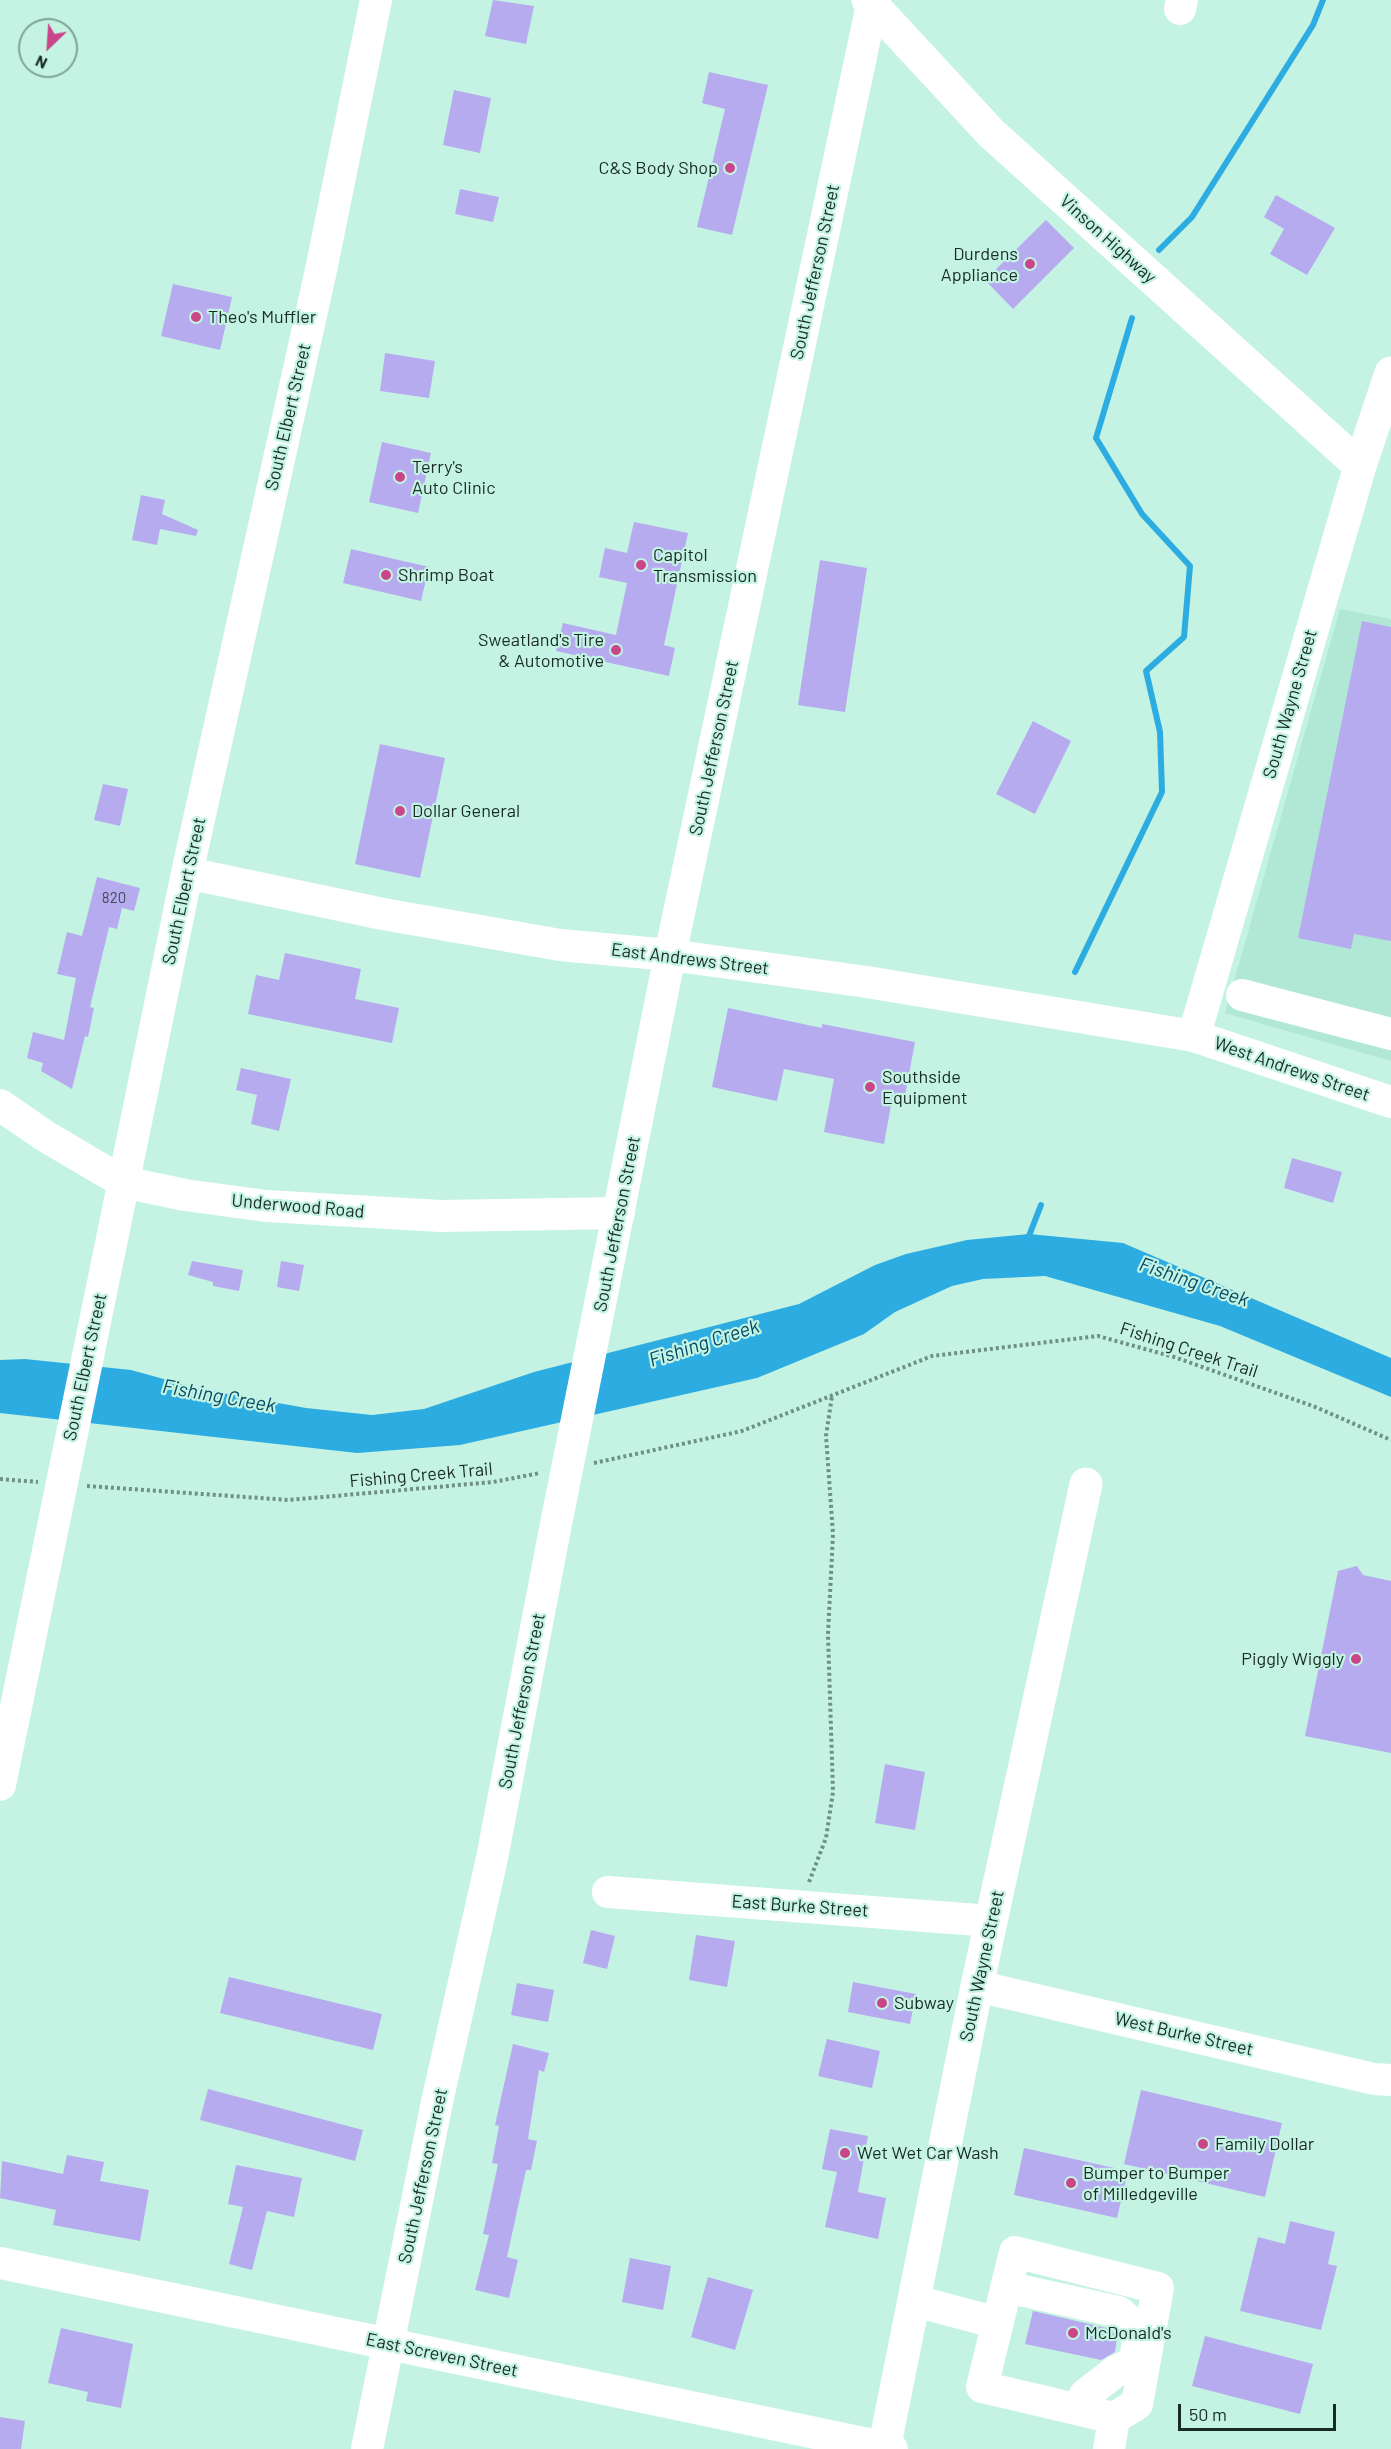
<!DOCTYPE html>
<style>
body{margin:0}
#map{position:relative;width:1391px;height:2449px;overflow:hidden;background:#c4f3e3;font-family:Barlow,sans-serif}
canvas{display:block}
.north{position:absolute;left:18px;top:18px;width:60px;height:60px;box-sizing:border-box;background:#c4f3e3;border:2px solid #7fa397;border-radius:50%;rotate:205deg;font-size:16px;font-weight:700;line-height:24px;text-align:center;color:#182b25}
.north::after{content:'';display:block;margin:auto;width:21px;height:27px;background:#ca468a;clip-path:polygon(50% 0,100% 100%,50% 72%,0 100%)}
.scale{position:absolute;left:1178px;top:2404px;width:158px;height:27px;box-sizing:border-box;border:3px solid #182b25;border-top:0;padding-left:8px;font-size:18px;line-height:21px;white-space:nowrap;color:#182b25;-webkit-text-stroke:4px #c4f3e3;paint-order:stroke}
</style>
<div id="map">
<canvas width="1391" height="2449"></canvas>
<div class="north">N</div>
<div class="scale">50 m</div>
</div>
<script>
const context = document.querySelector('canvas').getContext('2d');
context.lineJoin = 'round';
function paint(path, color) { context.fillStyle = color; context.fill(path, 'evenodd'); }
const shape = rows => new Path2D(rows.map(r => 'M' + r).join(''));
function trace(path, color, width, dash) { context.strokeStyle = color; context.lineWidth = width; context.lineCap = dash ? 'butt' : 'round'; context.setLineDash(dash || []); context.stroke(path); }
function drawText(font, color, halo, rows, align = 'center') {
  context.font = font + ' Barlow,sans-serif'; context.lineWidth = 4.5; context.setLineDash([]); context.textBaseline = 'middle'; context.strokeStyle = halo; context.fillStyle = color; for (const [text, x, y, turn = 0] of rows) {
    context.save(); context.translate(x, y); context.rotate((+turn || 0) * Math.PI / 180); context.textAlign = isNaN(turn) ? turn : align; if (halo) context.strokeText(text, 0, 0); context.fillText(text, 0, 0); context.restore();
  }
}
paint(shape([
 [1340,609,1391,619,1391,1061,1225,1013]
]), '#b0e8d5');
paint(shape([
 [1029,1234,1123,1243,1391,1358,1391,1397,1220,1326,1045,1276,983,1279,952,1286,895,1312,864,1334,757,1378,460,1445,357,1453,0,1413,0,1360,25,1359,131,1370,200,1389,306,1408,372,1415,424,1409,534,1372,799,1304,875,1265,906,1254,967,1240]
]), '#2dace2');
trace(shape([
 [1159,250,1192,217,1313,25,1323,0],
 [1075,972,1162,792,1160,732,1146,671,1184,637,1190,566,1142,514,1096,438,1132,318],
 [1027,1241,1041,1205]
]), '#2dace2', 6);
paint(shape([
 [493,0,534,6,526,44,485,36],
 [709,72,768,85,732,235,697,227,725,109,702,103],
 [454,90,491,98,480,153,443,145],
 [460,189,499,197,493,222,455,214],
 [1276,195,1335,228,1307,275,1270,254,1284,229,1264,217],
 [1046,220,1074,248,1013,309,985,280],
 [173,284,232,297,220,350,161,336],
 [385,353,435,361,429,398,380,391],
 [382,442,431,453,418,513,369,502],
 [141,495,165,500,162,514,198,530,196,536,160,529,157,545,132,540],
 [634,522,688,533,664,645,675,648,669,676,556,651,563,623,616,635,627,583,599,577,605,548,627,553],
 [351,549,429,567,421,601,343,583],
 [820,560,867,568,845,712,798,705],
 [1362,621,1391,627,1391,941,1354,934,1351,949,1298,938],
 [1033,721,1071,741,1035,814,996,794],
 [380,744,445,758,420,878,355,864],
 [103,784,128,789,120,826,94,820],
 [97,877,140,888,134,911,122,908,117,929,109,927,90,1007,94,1008,88,1037,85,1036,72,1089,41,1071,43,1063,27,1058,33,1032,64,1040,76,978,57,974,67,932,82,936],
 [285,953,361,969,355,999,399,1008,392,1043,248,1014,256,975,279,980],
 [728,1008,822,1028,822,1024,915,1042,905,1096,893,1094,884,1144,824,1132,834,1079,784,1069,777,1101,712,1087],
 [241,1068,291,1079,279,1131,251,1124,257,1095,236,1090],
 [1292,1158,1342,1172,1333,1203,1284,1188],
 [192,1261,243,1270,239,1291,213,1286,213,1282,188,1275],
 [281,1261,304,1265,299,1291,277,1287],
 [1357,1566,1363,1575,1391,1581,1391,1753,1305,1736,1338,1571],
 [885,1764,925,1772,915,1830,875,1823],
 [591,1930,615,1936,607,1969,583,1963],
 [696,1935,735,1941,727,1987,689,1980],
 [229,1977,382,2014,373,2050,220,2013],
 [853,1982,916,1994,910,2024,848,2012],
 [517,1983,554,1990,548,2022,511,2015],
 [827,2039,880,2051,872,2088,818,2076],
 [513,2044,549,2053,544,2072,539,2070,528,2139,537,2141,531,2170,526,2170,507,2257,518,2260,509,2298,475,2290,489,2235,483,2234,498,2164,492,2163,499,2126,495,2125],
 [208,2089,363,2130,355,2161,200,2120],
 [1141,2090,1282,2123,1265,2197,1124,2164],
 [830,2129,868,2136,858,2192,886,2198,878,2239,825,2227,837,2172,822,2169],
 [1024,2148,1128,2171,1117,2218,1014,2195],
 [67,2155,104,2162,100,2181,149,2190,140,2241,53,2225,56,2210,0,2198,2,2161,63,2174],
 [236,2165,302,2178,294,2217,267,2211,252,2270,229,2264,243,2207,228,2204],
 [1290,2221,1335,2232,1328,2264,1337,2266,1321,2330,1240,2311,1258,2237,1285,2244],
 [630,2258,671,2266,663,2310,622,2302],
 [708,2277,753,2290,735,2350,691,2337],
 [1033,2311,1111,2329,1117,2338,1115,2352,1101,2360,1025,2344],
 [61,2328,133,2344,121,2408,86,2401,88,2392,48,2383],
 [1205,2336,1313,2364,1300,2414,1192,2386],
 [0,2417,25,2421,21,2449,0,2449]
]), '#b7abf0');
trace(shape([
 [594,1463,742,1431,932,1356,1098,1336,1174,1357,1313,1406,1391,1440],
 [0,1479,38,1482],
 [87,1486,289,1500,493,1482,540,1473],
 [809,1882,826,1838,833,1792,828,1634,833,1534,826,1436,832,1396]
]), '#6f9085', 4, [3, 3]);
trace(shape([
 [1180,9,1182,0],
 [187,873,383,914,560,945,670,955,867,982,1194,1036,1391,1102],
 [1242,995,1391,1034],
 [0,1105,45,1136,123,1182,185,1195,266,1206,441,1216,619,1213],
 [0,1785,187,873,321,270,376,0],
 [608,1892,991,1921],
 [977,1986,1374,2079,1391,2080],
 [1015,2252,1158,2288,1137,2404,1114,2418,982,2387,1015,2252],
 [0,2263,892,2449],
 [1006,2287,1119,2312,1128,2320,1138,2338,1135,2363],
 [915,2301,998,2323],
 [1085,2395,1116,2371,1135,2362],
 [367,2449,437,2102,492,1858,556,1524,670,955,873,0],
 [1109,2449,1114,2418]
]), '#fff', 32);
trace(shape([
 [868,0,991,133,1360,466],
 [1194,1036,1360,466,1391,373],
 [884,2449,977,1986,1086,1484]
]), '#fff', 33);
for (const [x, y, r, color] of [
 [730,168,6,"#ca468a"],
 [1030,264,6,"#ca468a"],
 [196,317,6,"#ca468a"],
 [400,477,6,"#ca468a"],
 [641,565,6,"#ca468a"],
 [386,575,6,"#ca468a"],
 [616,650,6,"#ca468a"],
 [400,811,6,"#ca468a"],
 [870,1087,6,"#ca468a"],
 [1356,1659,6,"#ca468a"],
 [882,2003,6,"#ca468a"],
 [1203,2144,6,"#ca468a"],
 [845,2153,6,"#ca468a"],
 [1071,2183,6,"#ca468a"],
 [1073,2333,6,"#ca468a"]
]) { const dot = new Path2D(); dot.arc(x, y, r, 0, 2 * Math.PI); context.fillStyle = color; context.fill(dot); trace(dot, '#c4f3e3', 2); }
drawText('15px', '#404b58', null, [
 ["820",114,898]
]);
drawText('18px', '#182b25', '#c4f3e3', [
 ["C&S Body Shop",718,168,"right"],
 ["Durdens",1018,254,"right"],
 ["Appliance",1018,275,"right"],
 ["Theo's Muffler",208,317],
 ["Terry's",412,467],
 ["Auto Clinic",412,488],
 ["Capitol",653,555],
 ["Transmission",653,576],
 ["Shrimp Boat",398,575],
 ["Sweatland's Tire",604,640,"right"],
 ["& Automotive",604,661,"right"],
 ["Dollar General",412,811],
 ["Southside",882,1077],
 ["Equipment",882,1098],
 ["Piggly Wiggly",1344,1659,"right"],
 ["Subway",894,2003],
 ["Family Dollar",1215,2144],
 ["Wet Wet Car Wash",857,2153],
 ["Bumper to Bumper",1083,2173],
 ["of Milledgeville",1083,2194],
 ["McDonald's",1085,2333]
], 'left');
drawText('18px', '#182b25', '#c4f3e3', [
 ["Vinson Highway",1108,239,42],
 ["South Jefferson Street",815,272,-78],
 ["South Elbert Street",288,417,-77],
 ["South Wayne Street",1290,704,-74],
 ["South Jefferson Street",714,748,-78],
 ["South Elbert Street",184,891,-78],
 ["East Andrews Street",690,959,7],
 ["West Andrews Street",1292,1069,19],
 ["Underwood Road",298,1206,5],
 ["South Jefferson Street",617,1224,-79],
 ["Fishing Creek Trail",1189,1350,18],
 ["South Elbert Street",85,1367,-78],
 ["Fishing Creek Trail",421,1475,-5],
 ["South Jefferson Street",522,1701,-79],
 ["East Burke Street",800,1906,4],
 ["South Wayne Street",982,1966,-78],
 ["West Burke Street",1184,2034,13],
 ["South Jefferson Street",423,2176,-78],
 ["East Screven Street",442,2355,12]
]);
drawText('italic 20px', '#034b67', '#c4f3e3', [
 ["Fishing Creek",1194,1282,19],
 ["Fishing Creek",704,1343,-18],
 ["Fishing Creek",219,1396,10]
]);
</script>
